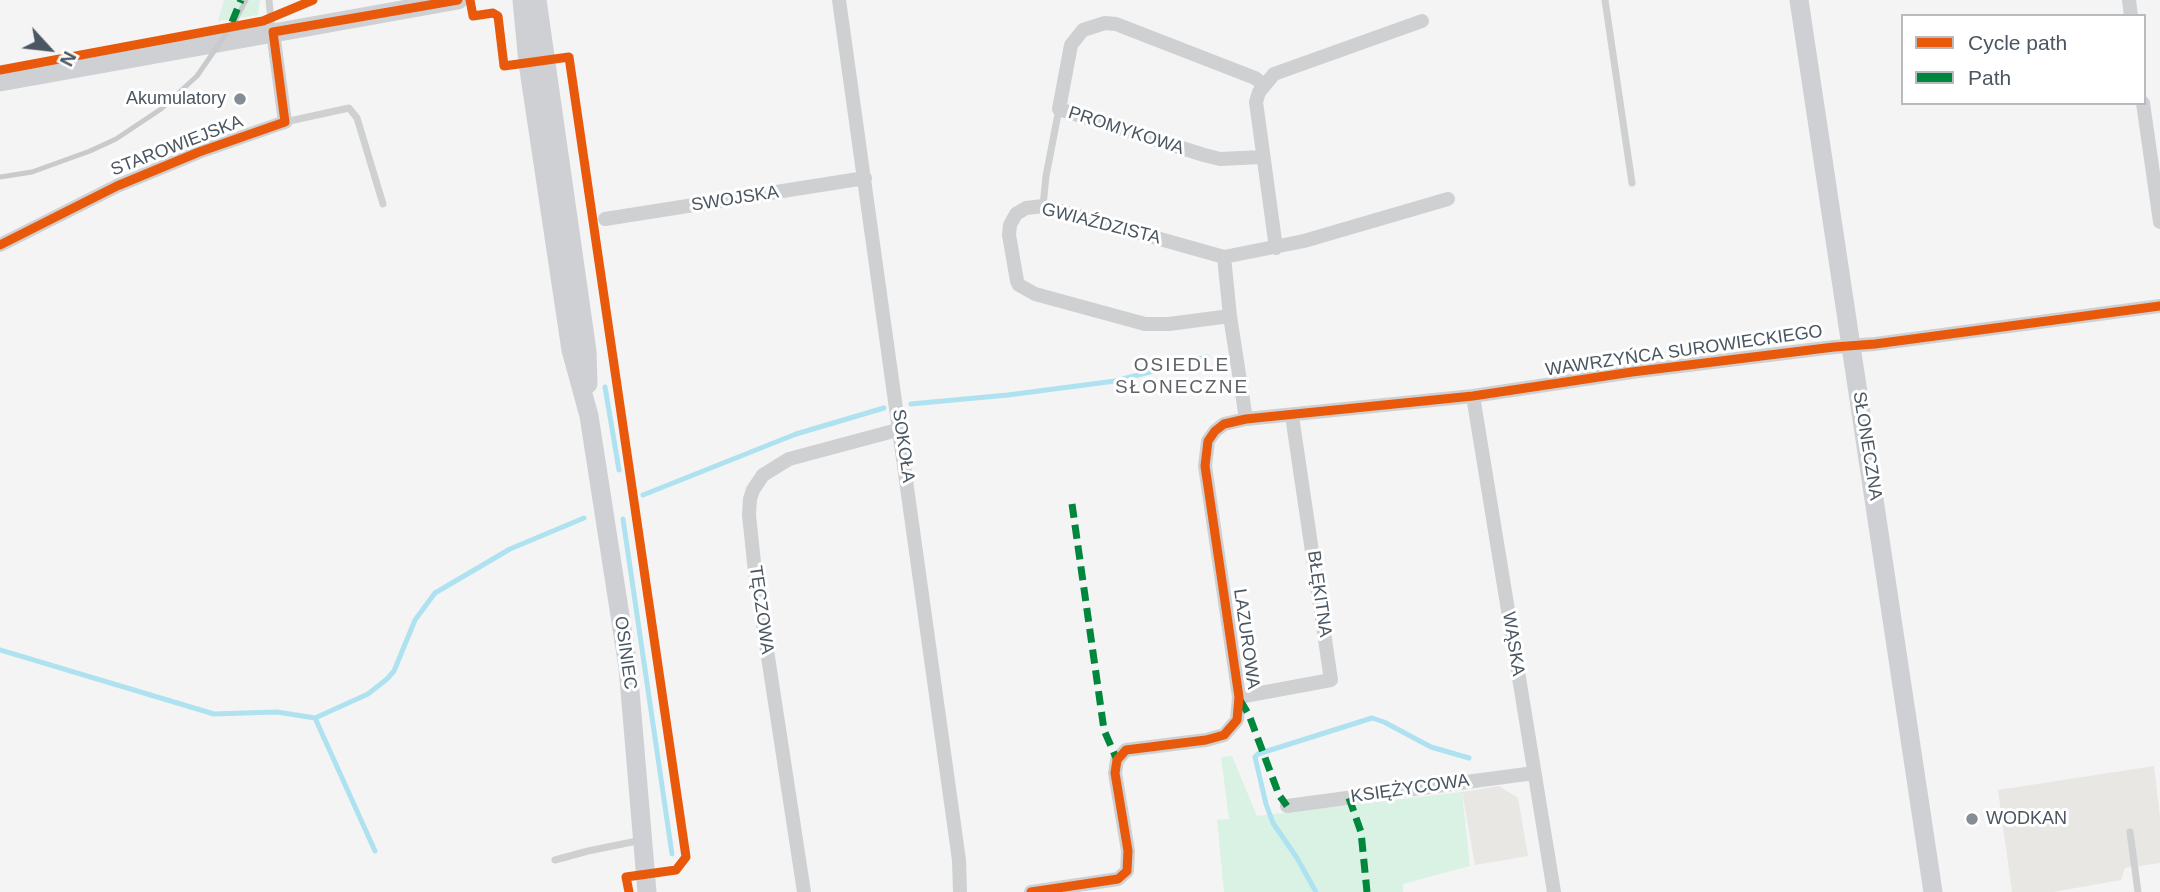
<!DOCTYPE html>
<meta charset="utf-8">
<style>
body{margin:0}
#map{position:relative;width:2160px;height:892px;overflow:hidden;background:#f4f4f4;font-family:Helvetica,sans-serif}
canvas{display:block}
.legend{position:absolute;left:1901px;top:14px;width:245px;height:91px;box-sizing:border-box;background:#fff;border:2px solid #b7bbc0;margin:0;padding:9px 12px;list-style:none;font-size:21px;color:#4a5661}
.legend li{display:flex;align-items:center;gap:14px;height:35px}
.legend b{width:35px;border:2px solid #b7bbc0}
.north{position:absolute;left:14px;top:14px;width:70px;height:70px;-webkit-text-stroke:5px #fff;paint-order:stroke;rotate:117deg;font-size:19px;font-weight:700;line-height:28px;text-align:center;color:#4a5661}
.north::after{content:'';display:block;margin:auto;width:24px;height:32px;background:#4a5661;clip-path:polygon(50% 0,100% 100%,50% 72%,0 100%)}
</style>
<div id="map">
<canvas width="2160" height="892"></canvas>
<ul class="legend">
<li><b style="height:9px;background:#e8590c"></b>Cycle path</li>
<li><b style="height:9px;background:#00873e"></b>Path</li>
</ul>
<div class="north">N</div>
</div>
<script>
const context = document.querySelector('canvas').getContext('2d');
context.lineJoin = 'round';
function paint(path, color) { context.fillStyle = color; context.fill(path, 'evenodd'); }
const shape = rows => new Path2D(rows.map(r => 'M' + r).join(''));
function trace(path, color, width, dash) { context.strokeStyle = color; context.lineWidth = width; context.lineCap = dash ? 'butt' : 'round'; context.setLineDash(dash || []); context.stroke(path); }
function drawText(font, color, halo, rows, align = 'center') {
  context.font = font + ' Helvetica,sans-serif'; context.lineWidth = 6; context.setLineDash([]); context.textBaseline = 'middle'; context.strokeStyle = halo; context.fillStyle = color; for (const [text, x, y, turn = 0] of rows) {
    context.save(); context.translate(x, y); context.rotate((+turn || 0) * Math.PI / 180); context.textAlign = isNaN(turn) ? turn : align; if (halo) context.strokeText(text, 0, 0); context.fillText(text, 0, 0); context.restore();
  }
}
paint(shape([
 [2154,766,2160,817,2160,863,2125,868,2121,880,2053,892,2012,892,1998,790],
 [1499,786,1518,798,1528,856,1475,865,1462,792]
]), '#e8e7e3');
paint(shape([
 [224,0,260,0,258,15,218,21],
 [1232,756,1257,816,1462,792,1470,866,1403,884,1403,892,1224,892,1217,820,1229,819,1221,757]
]), '#d9f2e3');
trace(shape([
 [605,387,619,470],
 [911,404,1008,395,1115,381,1207,357],
 [643,495,796,434,884,408],
 [623,519,672,854],
 [0,650,214,714,277,712,315,718,375,851],
 [315,718,368,694,387,679,394,671,415,620,435,593,510,549,584,518],
 [1316,892,1297,858,1273,823,1266,804,1255,757,1258,754,1372,718,1384,722,1431,747,1469,758]
]), '#aee2f0', 5);
trace(shape([
 [269,0,272,30],
 [1605,0,1632,183],
 [285,122,349,108,357,118,383,204],
 [1043,206,1046,176,1059,109],
 [2130,832,2138,892],
 [555,860,588,851,642,840]
]), '#ced0d2', 7);
trace(shape([
 [839,0,959,860,960,892],
 [2129,0,2131,16],
 [2143,103,2160,222],
 [1262,157,1220,159,1204,155,1059,109,1071,45,1083,30,1105,23,1116,24,1255,78,1264,85],
 [605,219,865,178],
 [0,245,117,186,199,152,285,122,273,32],
 [1276,248,1256,102,1259,92,1274,74,1422,21],
 [1224,257,1043,206,1026,208,1016,214,1010,225,1009,235,1017,281,1019,285,1035,294,1145,324,1169,324,1230,316],
 [1473,396,1554,892],
 [1246,419,1230,316,1224,257,1304,241,1448,199],
 [1239,697,1331,680,1292,416],
 [1287,806,1534,773],
 [804,892,755,572,749,515,750,499,753,490,763,475,789,459,901,429],
 [1031,892,1118,879,1127,871,1128,851,1115,773,1117,760,1126,750,1206,740,1224,735,1237,720,1239,697,1205,466,1208,441,1215,431,1224,424,1246,419,1473,396,1632,372,1834,347,1875,344,2160,306]
]), '#ced0d2', 14);
trace(shape([
 [522,0,528,63,571,350,589,416,628,667,647,892],
 [537,0,587,351,588,384],
 [1799,0,1933,892],
 [0,82,458,0]
]), '#ced0d4', 19);
trace(shape([
 [0,177,32,172,90,151,116,139,161,109,197,76,235,21,246,0]
]), '#c9cacc', 5);
trace(shape([
 [232,22,241,0],
 [1072,504,1104,730,1117,760],
 [1240,700,1249,715,1279,795,1287,806],
 [1349,798,1361,832,1367,892]
]), '#00873e', 7, [14, 7]);
trace(shape([
 [470,0,473,16,493,13,498,16,504,66,569,57,686,857,676,870,626,877,629,892],
 [0,70,263,21,313,0],
 [0,245,117,186,199,152,285,122,273,32,458,0],
 [1031,892,1118,879,1127,871,1128,851,1115,773,1117,760,1126,750,1206,740,1224,735,1237,720,1239,697,1205,466,1208,441,1215,431,1224,424,1246,419,1473,396,1632,372,1834,347,1875,344,2160,306]
]), '#e8590c', 9);
for (const [x, y, r, color] of [
 [240,99,7,"#868d94"],
 [1972,819,7,"#868d94"]
]) { const dot = new Path2D(); dot.arc(x, y, r, 0, 2 * Math.PI); context.fillStyle = color; context.fill(dot); trace(dot, '#fff', 2.5); }
drawText('18px', '#4a5661', '#fff', [
 ["Akumulatory",226,99],
 ["WODKAN",1986,819,"left"]
], 'right');
drawText('18px', '#4a5661', '#fff', [
 ["PROMYKOWA",1126,131,18],
 ["STAROWIEJSKA",177,146,-21],
 ["SWOJSKA",735,199,-9],
 ["GWIAŹDZISTA",1101,224,14],
 ["WAWRZYŃCA SUROWIECKIEGO",1684,351,-8],
 ["SOKOŁA",903,446,82],
 ["SŁONECZNA",1867,446,81],
 ["BŁĘKITNA",1319,594,82],
 ["TĘCZOWA",761,610,82],
 ["LAZUROWA",1246,639,82],
 ["WĄSKA",1513,644,81],
 ["OSINIEC",625,653,82],
 ["KSIĘŻYCOWA",1410,789,-8]
]);
context.letterSpacing = '2px';
drawText('19px', '#5f6368', '#fff', [
 ["OSIEDLE",1182,366],
 ["SŁONECZNE",1182,388]
]);
context.letterSpacing = '0px';
</script>
